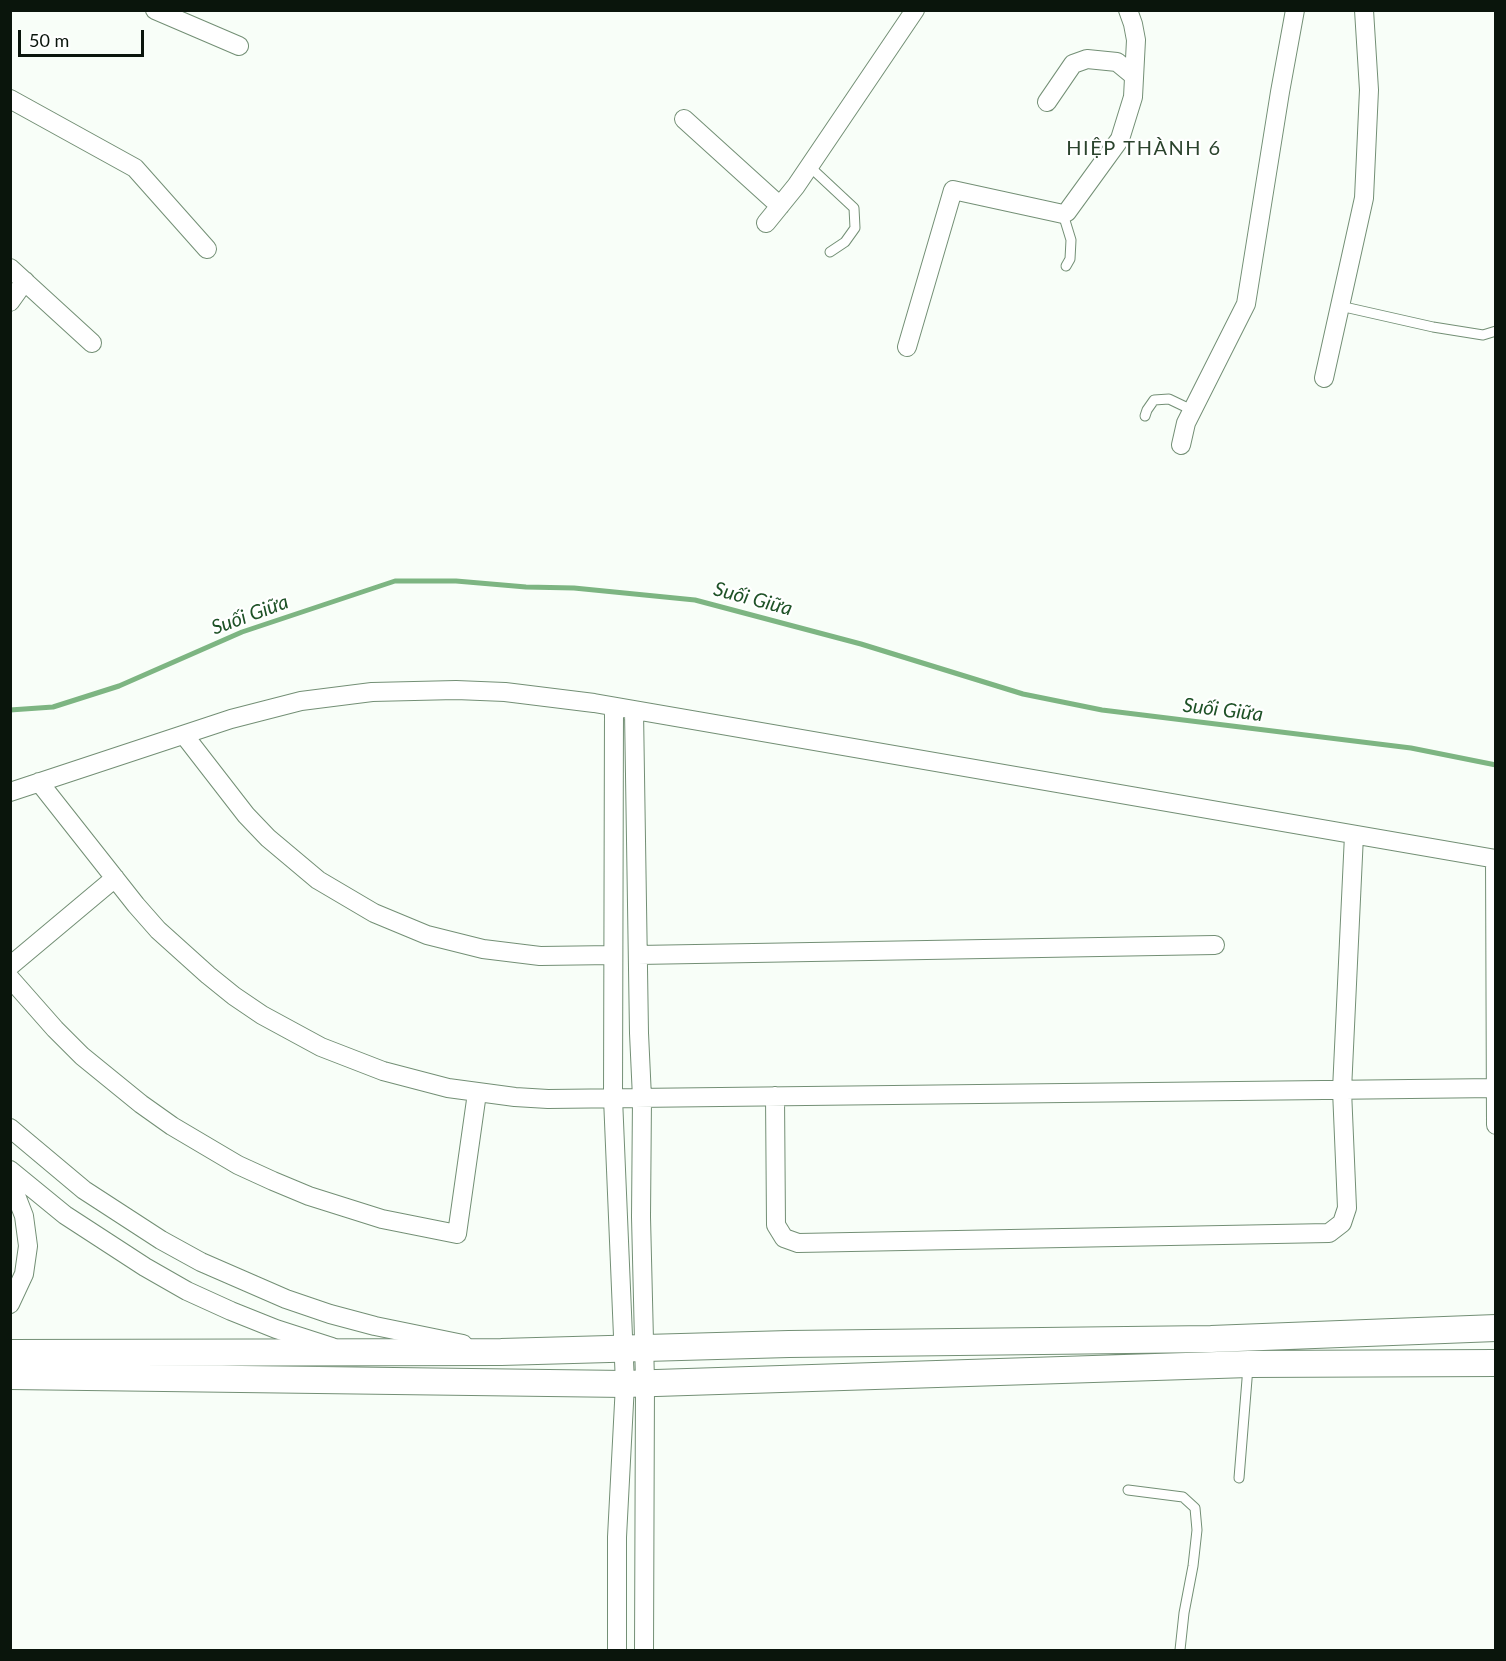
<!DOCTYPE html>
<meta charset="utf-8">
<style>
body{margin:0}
#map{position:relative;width:1506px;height:1661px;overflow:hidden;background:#f8fef8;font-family:Lato,sans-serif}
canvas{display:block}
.frame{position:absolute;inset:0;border:12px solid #0a150c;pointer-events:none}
.scale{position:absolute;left:18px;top:30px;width:126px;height:27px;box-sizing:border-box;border:3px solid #0a150c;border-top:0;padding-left:8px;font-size:18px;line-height:21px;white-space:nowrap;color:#0a150c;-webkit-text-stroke:4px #fff;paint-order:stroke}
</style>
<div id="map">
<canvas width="1506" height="1661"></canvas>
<div class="frame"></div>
<div class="scale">50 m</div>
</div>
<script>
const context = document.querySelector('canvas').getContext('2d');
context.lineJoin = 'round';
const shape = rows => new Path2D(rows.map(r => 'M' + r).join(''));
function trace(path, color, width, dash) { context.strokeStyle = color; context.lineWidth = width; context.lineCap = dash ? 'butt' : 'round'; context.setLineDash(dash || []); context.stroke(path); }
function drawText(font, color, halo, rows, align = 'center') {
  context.font = font + ' Lato,sans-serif'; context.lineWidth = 4.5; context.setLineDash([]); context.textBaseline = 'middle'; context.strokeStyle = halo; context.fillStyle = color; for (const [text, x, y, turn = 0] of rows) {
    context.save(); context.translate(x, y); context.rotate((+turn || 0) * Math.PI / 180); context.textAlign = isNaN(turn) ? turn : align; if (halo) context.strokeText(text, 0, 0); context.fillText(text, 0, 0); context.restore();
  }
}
trace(shape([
 [10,710,53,707,119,686,242,632,395,581,456,581,526,587,574,588,695,600,861,644,1023,694,1102,710,1411,748,1496,765]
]), '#7db582', 5);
const lane = shape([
 [809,166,854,208,855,228,845,242,830,252],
 [1063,214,1071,240,1070,259,1066,266],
 [1340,306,1433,327,1483,335,1496,331],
 [1145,416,1147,410,1154,400,1169,399,1192,410],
 [1239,1478,1248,1367],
 [1128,1490,1183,1497,1195,1508,1197,1530,1193,1566,1184,1613,1180,1650]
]);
const street = shape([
 [155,10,239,46],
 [10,99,135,168,207,249],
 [1047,102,1073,64,1087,59,1117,62,1134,76],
 [684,119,780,206],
 [766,223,796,186,915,10],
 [10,268,92,343],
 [10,302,25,281],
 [907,347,953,190,1063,214,1067,212,1120,139,1133,97,1136,40,1133,24,1128,10],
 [1324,378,1364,198,1369,90,1364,10],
 [1181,445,1186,423,1246,304,1280,92,1295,10],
 [614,707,613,1098,625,1384,617,1537,617,1650],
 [634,711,639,1033,642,1098,641,1217,645,1382,644,1650],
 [184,735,246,815,268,838,318,880,374,913,427,935,483,949,540,956,613,955],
 [39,782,136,905,158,930,208,975,234,996,262,1015,321,1047,383,1071,448,1088,515,1097,548,1099,1496,1088],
 [10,792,231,719,301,701,372,692,456,690,505,692,594,703,1496,859],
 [1495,859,1496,1125],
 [638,955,1215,945],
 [10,966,115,878],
 [10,978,55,1029,82,1056,141,1104,172,1126,238,1165,273,1181,309,1196,382,1219,457,1234,477,1093],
 [775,1096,776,1225,784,1238,798,1243,1329,1233,1342,1223,1347,1208,1342,1090,1354,835],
 [10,1128,84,1190,161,1240,201,1262,286,1299,330,1314,375,1326,463,1344],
 [10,1170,65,1215,145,1267,187,1291,231,1311,276,1329,332,1347],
 [10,1180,24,1216,28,1246,24,1274,10,1304]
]);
const secondary = shape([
 [10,1353,501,1352,789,1344,1211,1339,1496,1328],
 [10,1376,625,1384,1249,1364,1496,1363]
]);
trace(lane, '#738f75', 11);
trace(street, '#738f75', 20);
trace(secondary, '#738f75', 28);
trace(lane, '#fff', 9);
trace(street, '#fff', 18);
trace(secondary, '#fff', 26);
context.letterSpacing = '1.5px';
drawText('20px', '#2b442d', '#fff', [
 ["HIỆP THÀNH 6",1144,149]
]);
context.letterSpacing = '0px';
drawText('italic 20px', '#1e5227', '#fff', [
 ["Suối Giữa",753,599,15],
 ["Suối Giữa",250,615,-20],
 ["Suối Giữa",1223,710,7]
]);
</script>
